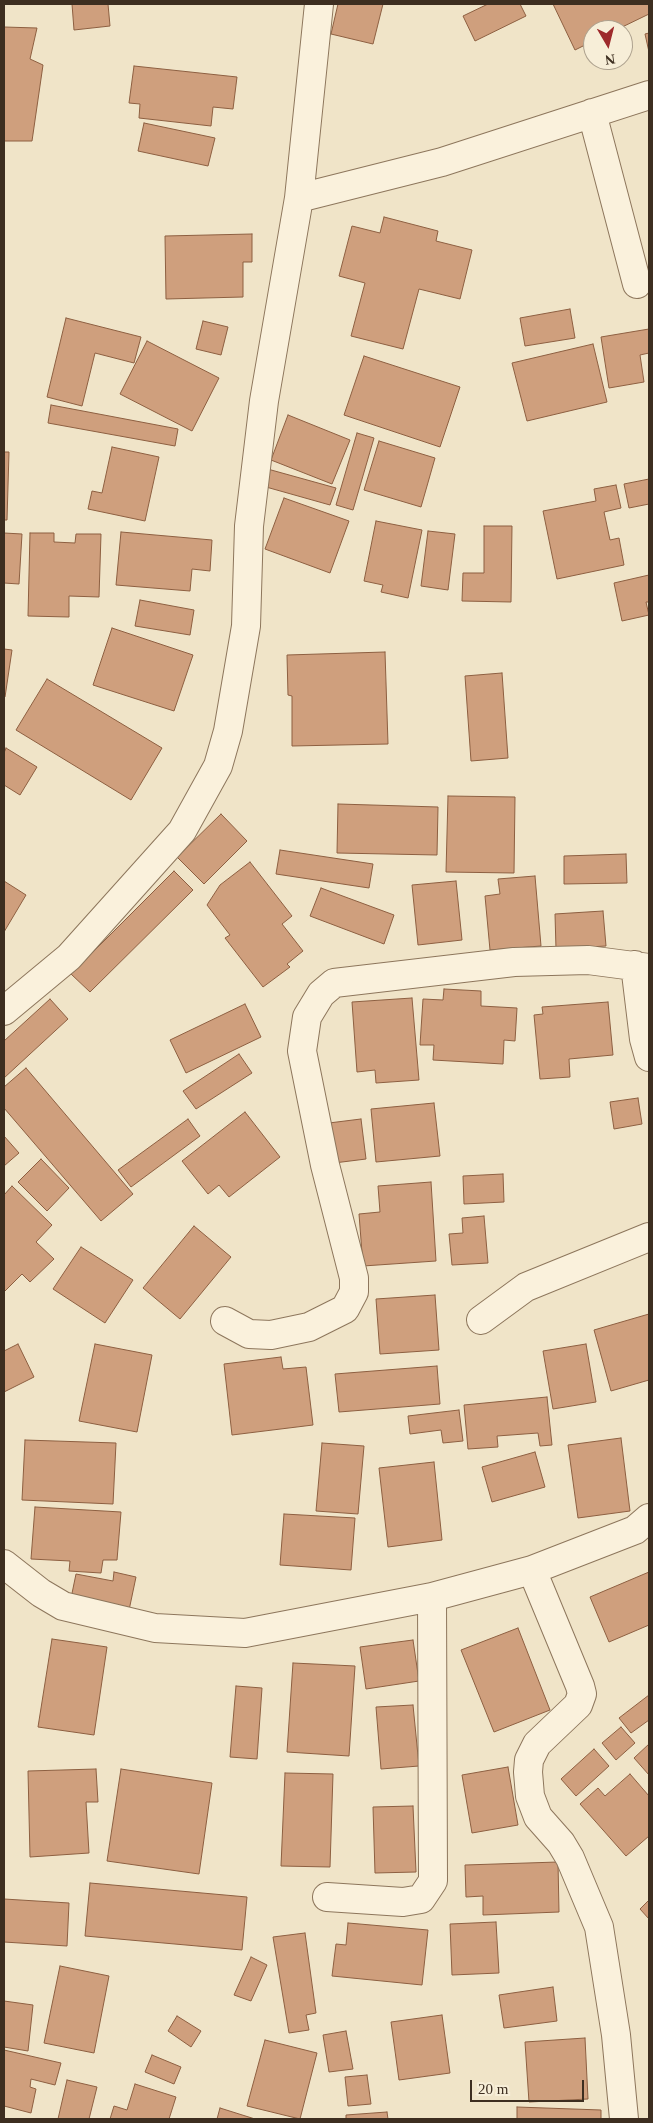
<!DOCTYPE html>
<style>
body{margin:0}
#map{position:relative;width:653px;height:2123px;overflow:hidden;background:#f0e4c8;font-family:Georgia,serif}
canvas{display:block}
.frame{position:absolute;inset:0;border:5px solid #3d2e20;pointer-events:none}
.north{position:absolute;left:583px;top:20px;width:50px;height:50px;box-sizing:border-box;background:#f7eed8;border:1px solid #ada18e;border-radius:50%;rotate:172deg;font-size:14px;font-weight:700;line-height:20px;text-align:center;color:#3d2e20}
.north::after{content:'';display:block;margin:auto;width:18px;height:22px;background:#9e2a2b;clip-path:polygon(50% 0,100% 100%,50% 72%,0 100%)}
.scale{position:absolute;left:470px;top:2080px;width:114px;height:22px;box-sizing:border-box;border:2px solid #3d2e20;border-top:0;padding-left:6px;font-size:15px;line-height:18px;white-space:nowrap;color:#3d2e20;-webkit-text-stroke:4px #f7eed8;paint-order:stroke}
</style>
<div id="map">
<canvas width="653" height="2123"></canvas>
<div class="frame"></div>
<div class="north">N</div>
<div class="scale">20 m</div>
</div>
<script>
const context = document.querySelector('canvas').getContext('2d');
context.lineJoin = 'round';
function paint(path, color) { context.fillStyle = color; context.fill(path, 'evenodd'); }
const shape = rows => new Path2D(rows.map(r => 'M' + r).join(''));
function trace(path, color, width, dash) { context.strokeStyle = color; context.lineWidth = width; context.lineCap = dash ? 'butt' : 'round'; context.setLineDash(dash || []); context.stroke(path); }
const building = shape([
 [72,4,108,4,110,26,74,30,72,4],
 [338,4,383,4,373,44,331,34,338,4],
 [488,4,520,4,526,16,475,41,463,16,488,4],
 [553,4,649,4,649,14,616,30,593,30,593,41,575,50,553,4],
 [4,27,37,28,30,59,43,65,32,141,4,141,4,27],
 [649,33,649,52,645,34,649,33],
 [134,66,237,77,233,109,213,107,211,126,139,118,140,104,129,103,134,66],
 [144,123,215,138,208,166,138,151,144,123],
 [384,217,438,231,436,241,472,250,460,299,419,289,403,349,351,336,365,283,339,276,352,226,380,233,384,217],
 [252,234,252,262,243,262,243,297,166,299,165,236,252,234],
 [570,309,575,338,525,346,520,318,570,309],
 [66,318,141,337,134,363,95,353,82,406,47,397,66,318],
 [203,321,228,327,221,355,196,349,203,321],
 [649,329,649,353,640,355,644,382,609,388,601,337,649,329],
 [147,341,219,378,192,431,120,394,147,341],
 [593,344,607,402,527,421,512,363,593,344],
 [364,356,460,387,440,447,344,415,364,356],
 [51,405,178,429,175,446,48,423,51,405],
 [288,415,350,440,332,484,271,460,288,415],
 [357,433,374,438,353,510,336,505,357,433],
 [379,441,435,458,421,507,364,490,379,441],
 [112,447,159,457,145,521,88,509,92,491,102,493,112,447],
 [4,452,9,452,7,520,4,520,4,452],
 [264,468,336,488,330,505,259,485,264,468],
 [649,479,649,504,629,508,624,484,649,479],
 [616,485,621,508,604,512,610,540,619,538,624,565,557,579,543,511,596,501,594,489,616,485],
 [284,498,349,521,330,573,265,549,284,498],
 [376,521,422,530,408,598,381,592,383,585,364,581,376,521],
 [484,526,512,526,511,602,462,601,463,573,484,573,484,526],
 [428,531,455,534,448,590,421,586,428,531],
 [121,532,212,540,210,571,192,569,190,591,116,585,121,532],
 [4,533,22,534,19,584,4,583,4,533],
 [30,533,54,533,54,542,75,543,76,534,101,534,99,597,69,596,69,617,28,616,30,533],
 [649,575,649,602,646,602,649,615,622,621,614,583,649,575],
 [140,600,194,610,190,635,135,626,140,600],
 [112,628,193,655,174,711,93,685,112,628],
 [4,649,12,650,5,697,4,697,4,649],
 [385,652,388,744,292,746,292,696,288,695,287,655,385,652],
 [502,673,508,758,471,761,465,676,502,673],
 [47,679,162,748,131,800,16,730,47,679],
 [6,748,37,767,20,795,4,785,4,753,6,748],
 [448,796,515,797,514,873,446,872,448,796],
 [338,804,438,807,437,855,337,853,338,804],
 [221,814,247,841,204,884,177,857,221,814],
 [280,850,373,864,369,888,276,874,280,850],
 [626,854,627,883,564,884,564,856,626,854],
 [250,862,292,916,282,924,303,951,287,964,290,967,263,987,225,938,230,935,207,905,220,885,250,862],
 [174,871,193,890,90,992,71,974,174,871],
 [535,876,541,946,490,950,485,896,500,894,498,879,535,876],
 [4,881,26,895,4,932,4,881],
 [456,881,462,940,418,945,412,885,456,881],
 [321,888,394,915,384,944,310,916,321,888],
 [603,911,606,946,556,949,555,914,603,911],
 [444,989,481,991,481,1006,517,1008,515,1041,504,1040,503,1064,433,1060,434,1045,420,1045,423,999,443,1000,444,989],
 [412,998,419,1080,376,1083,375,1070,357,1072,352,1002,412,998],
 [50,999,68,1019,4,1078,4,1041,50,999],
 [608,1002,613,1055,569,1059,570,1077,540,1079,534,1015,543,1014,542,1007,608,1002],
 [245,1004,261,1037,186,1073,170,1040,245,1004],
 [239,1054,252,1073,196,1109,183,1091,239,1054],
 [26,1068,133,1194,101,1221,4,1108,4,1087,26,1068],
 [638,1098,642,1124,614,1129,610,1102,638,1098],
 [434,1103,440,1156,376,1162,371,1109,434,1103],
 [245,1112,280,1157,229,1197,219,1185,208,1194,182,1161,245,1112],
 [188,1119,200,1136,131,1187,118,1170,188,1119],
 [361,1119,366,1159,334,1163,329,1123,361,1119],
 [4,1136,19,1153,4,1166,4,1136],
 [41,1159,69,1188,47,1211,18,1182,41,1159],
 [503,1174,504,1202,464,1204,463,1176,503,1174],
 [431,1182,436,1261,363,1266,359,1214,380,1212,378,1186,431,1182],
 [12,1186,52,1225,36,1242,54,1259,30,1282,22,1274,4,1292,4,1195,12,1186],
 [484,1216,488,1263,452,1265,449,1234,463,1233,462,1218,484,1216],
 [194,1226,231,1257,180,1319,143,1288,194,1226],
 [81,1247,133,1280,105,1323,53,1289,81,1247],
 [435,1295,439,1350,380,1354,376,1299,435,1295],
 [649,1314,649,1380,611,1391,594,1330,649,1314],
 [18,1344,34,1377,4,1392,4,1351,18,1344],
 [95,1344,152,1355,137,1432,79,1421,95,1344],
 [586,1344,596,1402,553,1409,543,1351,586,1344],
 [281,1357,283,1369,306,1367,313,1425,232,1435,224,1364,281,1357],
 [437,1366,440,1404,339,1412,335,1374,437,1366],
 [547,1397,552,1445,540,1446,538,1433,497,1436,498,1447,468,1449,464,1405,547,1397],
 [459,1410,463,1441,443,1443,441,1430,410,1434,408,1416,459,1410],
 [621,1438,630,1511,578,1518,568,1445,621,1438],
 [25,1440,116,1443,113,1504,22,1500,25,1440],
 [322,1443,364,1446,358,1514,316,1511,322,1443],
 [535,1452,545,1487,492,1502,482,1467,535,1452],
 [434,1462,442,1540,388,1547,379,1468,434,1462],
 [35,1507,121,1512,117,1560,103,1560,101,1573,69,1571,70,1561,31,1559,35,1507],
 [284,1514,355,1518,351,1570,280,1565,284,1514],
 [114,1572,136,1577,128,1615,70,1603,76,1574,113,1581,114,1572],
 [649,1572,649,1625,609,1642,590,1597,649,1572],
 [518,1628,550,1710,494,1732,461,1650,518,1628],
 [52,1639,107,1647,94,1735,38,1727,52,1639],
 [413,1640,419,1681,366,1689,360,1647,413,1640],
 [293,1663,355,1666,349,1756,287,1752,293,1663],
 [236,1686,262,1688,257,1759,230,1757,236,1686],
 [649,1695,649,1720,631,1733,619,1718,649,1695],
 [413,1705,419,1766,381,1769,376,1707,413,1705],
 [621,1727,635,1743,616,1760,602,1743,621,1727],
 [649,1744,649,1775,634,1758,649,1744],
 [594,1749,609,1766,576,1796,561,1779,594,1749],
 [508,1767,518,1825,472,1833,462,1775,508,1767],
 [96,1769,98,1802,86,1802,89,1853,30,1857,28,1771,96,1769],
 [121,1769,212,1783,199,1874,107,1861,121,1769],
 [285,1773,333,1774,330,1867,281,1866,285,1773],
 [630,1774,649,1796,649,1836,626,1856,580,1804,598,1788,605,1796,630,1774],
 [413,1806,416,1872,375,1873,373,1807,413,1806],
 [558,1862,559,1912,483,1915,483,1896,466,1897,465,1865,558,1862],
 [90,1883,247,1897,242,1950,85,1936,90,1883],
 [4,1899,69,1903,67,1946,4,1942,4,1899],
 [649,1900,649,1919,640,1909,649,1900],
 [496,1922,499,1973,452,1975,450,1924,496,1922],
 [348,1923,428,1930,422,1985,332,1976,336,1944,346,1945,348,1923],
 [305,1933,316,2013,306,2015,309,2030,289,2033,273,1937,305,1933],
 [251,1957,267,1965,251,2001,234,1995,251,1957],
 [60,1966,109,1976,94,2053,44,2043,60,1966],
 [553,1987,557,2021,504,2028,499,1995,553,1987],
 [4,2001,33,2005,28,2051,4,2047,4,2001],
 [442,2015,450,2073,399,2080,391,2022,442,2015],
 [177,2016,201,2031,191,2047,168,2031,177,2016],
 [346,2031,353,2069,329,2072,323,2035,346,2031],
 [585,2038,588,2099,529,2102,525,2042,585,2038],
 [265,2040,317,2053,300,2119,247,2106,265,2040],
 [4,2050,61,2063,55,2085,31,2079,30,2087,36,2089,31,2113,4,2106,4,2050],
 [152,2055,181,2067,174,2084,145,2072,152,2055],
 [367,2075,371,2104,348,2106,345,2077,367,2075],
 [67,2080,97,2087,89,2119,58,2119,67,2080],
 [135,2084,176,2097,169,2119,110,2119,114,2106,127,2110,135,2084],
 [517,2107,601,2110,601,2119,517,2119,517,2107],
 [220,2108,255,2119,217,2119,220,2108],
 [387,2112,388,2119,346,2119,346,2115,387,2112]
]);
paint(building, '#cf9f7d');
trace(building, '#8d5f41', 1);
const minor = shape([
 [592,113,637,284],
 [299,198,442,162,649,95],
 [635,965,644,1039,649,1057],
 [4,1011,69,957,182,831,218,766,228,731,246,626,249,526,264,401,299,198,319,4],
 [481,1320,526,1287,649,1237],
 [225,1321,249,1334,271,1335,309,1327,345,1309,354,1292,354,1278,325,1165,302,1051,307,1017,321,994,334,983,514,962,588,960,649,968],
 [4,1564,41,1593,63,1606,155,1628,245,1633,432,1597,532,1570,635,1530,649,1518],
 [532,1570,580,1686,582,1694,578,1705,537,1744,529,1760,528,1772,530,1796,538,1817,561,1843,570,1858,599,1927,616,2035,624,2119],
 [327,1897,403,1902,421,1899,433,1881,432,1597]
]);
trace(minor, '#8d765c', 30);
trace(minor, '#faf1dc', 28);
</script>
